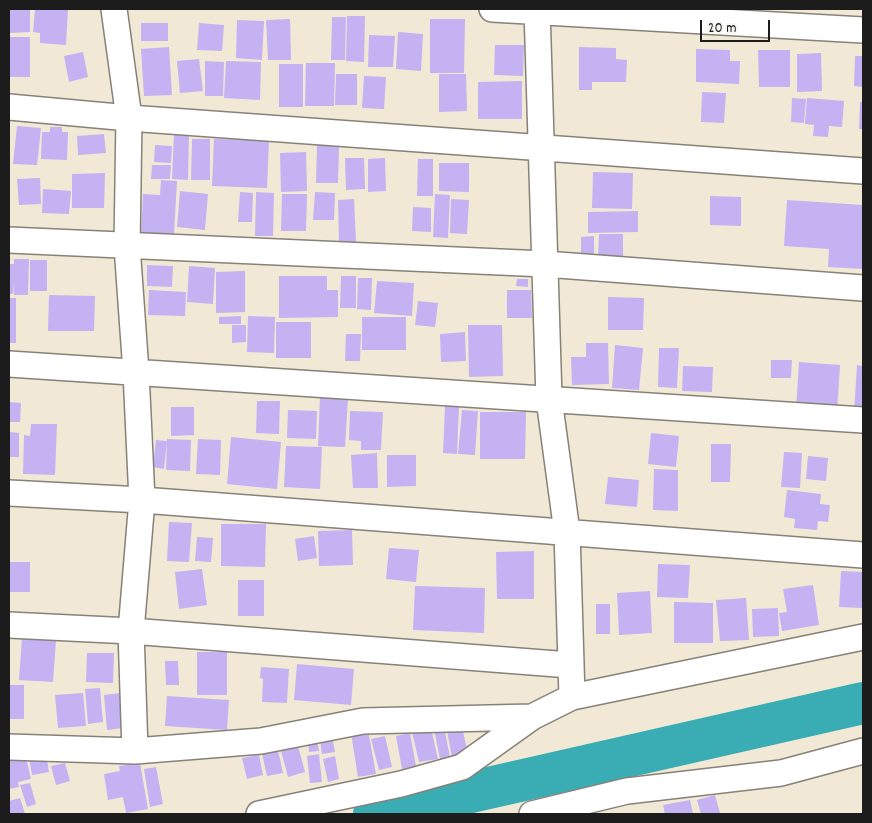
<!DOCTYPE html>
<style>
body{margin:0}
#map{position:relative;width:872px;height:823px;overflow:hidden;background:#f1e9d5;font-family:Dekko,sans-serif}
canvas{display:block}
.frame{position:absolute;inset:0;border:10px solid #1c1c1c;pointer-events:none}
.scale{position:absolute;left:700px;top:20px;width:70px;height:22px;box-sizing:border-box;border:2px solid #1c1c1c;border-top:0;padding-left:6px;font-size:15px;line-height:18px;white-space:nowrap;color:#1c1c1c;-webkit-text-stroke:4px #f6f6f2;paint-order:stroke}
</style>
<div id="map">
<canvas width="872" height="823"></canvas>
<div class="frame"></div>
<div class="scale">20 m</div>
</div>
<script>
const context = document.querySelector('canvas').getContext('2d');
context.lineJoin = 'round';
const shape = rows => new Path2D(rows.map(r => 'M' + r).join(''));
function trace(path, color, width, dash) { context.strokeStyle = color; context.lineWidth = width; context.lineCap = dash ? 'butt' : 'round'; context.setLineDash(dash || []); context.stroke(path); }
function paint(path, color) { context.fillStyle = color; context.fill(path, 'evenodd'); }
trace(shape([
 [374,814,863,703]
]), '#3aacb3', 42);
paint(shape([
 [9,9,30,9,30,32,9,33],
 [35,9,68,9,66,45,40,43,40,33,33,32],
 [347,16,365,16,364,62,346,61],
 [332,17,346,17,345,60,331,60],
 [290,19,291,60,268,60,266,20],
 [430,19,465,19,464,73,430,73],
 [237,20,264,21,262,60,236,58],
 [141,23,168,23,168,41,141,41],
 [199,23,224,25,222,51,197,50],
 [398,32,423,34,421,71,396,69],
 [369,35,395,36,393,67,368,67],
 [9,37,30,37,30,77,9,77],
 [495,45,524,45,523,76,494,75],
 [169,47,172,95,144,96,141,49],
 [579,47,616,48,616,59,627,60,626,82,592,82,592,90,579,90],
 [696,49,730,50,730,61,740,61,739,84,696,82],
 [758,50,790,50,790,87,759,87],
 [83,52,88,77,69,82,64,56],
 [821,53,822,91,797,92,797,54],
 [855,56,863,56,863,87,854,86],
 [199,59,203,91,180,93,177,61],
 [205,61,224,62,223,96,205,96],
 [226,61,261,62,260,100,224,98],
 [306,63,335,63,334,106,305,106],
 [279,64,303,64,303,107,279,107],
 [336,74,357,74,357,105,335,105],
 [439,74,466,74,467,111,439,112],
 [364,76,386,77,384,109,362,108],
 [522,81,522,119,478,119,478,82],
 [702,92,726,93,724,123,701,122],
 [792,98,806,99,804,123,791,122],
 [807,98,844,101,842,127,829,126,828,137,813,136,814,125,805,124],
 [860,102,863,102,863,129,859,129],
 [17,126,41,128,37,165,13,164],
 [50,127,62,127,62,132,68,132,67,160,41,159,42,132,50,132],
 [174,133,189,134,188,180,172,179],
 [104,134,106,153,78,155,77,136],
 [192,139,210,139,210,180,191,180],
 [214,139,269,140,267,188,212,186],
 [155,145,172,146,171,163,154,162],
 [317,145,339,146,338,183,316,183],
 [306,152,307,191,281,192,280,153],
 [345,158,364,158,365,189,346,190],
 [385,158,386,191,368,192,368,159],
 [418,159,433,159,433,196,417,196],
 [439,163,469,163,469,192,439,191],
 [152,165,171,165,170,179,151,179],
 [593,172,633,173,632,209,592,208],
 [105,173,104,208,72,208,72,174],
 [40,178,41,204,19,205,17,179],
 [161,180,177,181,174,234,141,233,143,194,160,195],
 [43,189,71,191,69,214,42,213],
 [180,191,208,194,205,230,177,227],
 [240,192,253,193,252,222,238,222],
 [256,192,274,193,273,236,255,236],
 [315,192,335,193,334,220,313,220],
 [282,194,307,194,306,231,281,231],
 [435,194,450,195,448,238,433,237],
 [710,196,741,197,741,226,710,225],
 [354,199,356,242,339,243,338,200],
 [451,199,469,200,467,234,450,233],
 [787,200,863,205,863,269,828,267,829,249,784,246],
 [413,207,431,208,431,232,412,231],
 [638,211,638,232,588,233,588,212],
 [599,234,623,234,623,257,598,257],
 [594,236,594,255,581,255,581,237],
 [14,259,29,259,28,295,14,295,14,283,13,294,9,294,9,264,14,264],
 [30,260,47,260,47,291,30,291],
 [147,265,173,266,172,287,147,286],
 [189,266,215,268,213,304,187,302],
 [245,271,245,312,216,313,216,272],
 [279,276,327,276,327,290,338,290,338,317,279,318],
 [341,276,356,276,356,308,340,308],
 [358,278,372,278,371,310,357,309],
 [517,279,528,279,528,287,516,286],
 [377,281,414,283,412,316,374,313],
 [149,290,186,292,185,316,148,315],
 [507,290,531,290,532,318,507,318],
 [49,295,95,296,94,331,48,331],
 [608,297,644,298,643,330,608,330],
 [9,298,16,298,16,343,9,343],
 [418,301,438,303,435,327,415,325],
 [241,316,241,324,219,324,219,317],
 [248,316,275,317,274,353,247,352],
 [362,317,406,317,406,350,362,350],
 [276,322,311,322,311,358,276,358],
 [232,325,246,325,246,342,232,343],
 [468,325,502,325,503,376,469,377],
 [465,332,466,361,441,362,440,334],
 [346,334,361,334,360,361,345,361],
 [586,343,608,343,609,384,572,385,571,357,586,357],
 [615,345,643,348,639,390,612,388],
 [659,348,679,348,677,388,658,387],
 [771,360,792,360,791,378,771,378],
 [799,362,840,365,837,412,796,410],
 [857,365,863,366,863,413,854,412],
 [683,366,713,367,712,392,682,391],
 [320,396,348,398,345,447,318,446],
 [257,401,280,401,279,434,256,433],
 [9,402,21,403,20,422,9,422],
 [445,406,459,407,457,454,443,453],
 [171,407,194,407,194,435,171,436],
 [288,410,317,411,316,439,287,438],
 [462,410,478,411,475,455,458,454],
 [350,411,383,412,381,450,361,450,361,441,349,440],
 [480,412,526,412,525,459,480,459],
 [31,424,57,424,55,475,23,474,24,435,30,436],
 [9,432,19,433,19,457,9,457],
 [651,433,679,436,676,467,648,464],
 [231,437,281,442,277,489,227,484],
 [167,439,191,440,190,471,166,470],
 [198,439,221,440,220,475,196,474],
 [156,440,167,441,164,469,153,467],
 [711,444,731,444,730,482,711,482],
 [286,446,322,447,320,489,284,487],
 [784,452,802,453,800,488,781,487],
 [377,453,378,488,353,488,351,455],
 [387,455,416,455,416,486,387,487],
 [808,456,828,458,826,481,806,479],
 [654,469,678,470,678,511,653,510],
 [608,477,639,480,637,507,605,504],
 [787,490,821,494,820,504,830,505,828,522,818,521,817,530,794,528,795,519,784,517],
 [169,522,192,523,189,562,167,561],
 [221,524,266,524,265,567,221,566],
 [352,530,353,565,319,566,318,531],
 [314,536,317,558,298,561,295,539],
 [197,537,213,538,211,562,195,561],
 [389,548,419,550,416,582,386,579],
 [534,551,534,599,497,599,496,552],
 [9,562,30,562,30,592,9,592],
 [658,564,690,565,688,598,657,597],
 [202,569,207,605,179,609,175,572],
 [841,571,863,572,863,608,839,607],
 [238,580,264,580,264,616,238,616],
 [813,585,819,625,782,631,779,613,787,612,783,589],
 [415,586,485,588,484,633,413,630],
 [650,591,652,633,619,635,617,593],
 [746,598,749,640,720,641,716,600],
 [674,602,713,603,713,643,674,643],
 [596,604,610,604,610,634,596,634],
 [778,608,779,636,753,637,752,609],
 [22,638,56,640,53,682,19,680],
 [197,652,227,652,227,695,197,695],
 [87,653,114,653,113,683,86,682],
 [165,661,178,661,179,685,166,685],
 [297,664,354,669,351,705,294,700],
 [261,667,289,669,287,703,262,702,263,679,260,678],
 [9,685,24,685,24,719,9,719],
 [100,688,103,722,88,724,85,689],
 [83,693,86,726,58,728,55,695],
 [120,693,123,728,107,730,104,695],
 [167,696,229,700,227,730,165,726],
 [444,727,450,757,440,759,434,729],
 [462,727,468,754,452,757,447,731],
 [431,728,438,759,419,762,412,732],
 [368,730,376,774,358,777,351,733],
 [331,731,335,752,322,754,319,733],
 [410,733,416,766,402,769,396,736],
 [316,734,319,751,309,752,307,736],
 [385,736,392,767,379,770,371,739],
 [298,746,305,772,288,777,281,751],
 [278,750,283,773,267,776,262,753],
 [25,753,31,779,18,782,19,787,9,789,9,757],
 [46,754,49,772,32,775,29,758],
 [319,754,322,782,310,783,307,756],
 [259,755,263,775,247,779,242,758],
 [335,756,339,779,328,782,323,759],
 [65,763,70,781,56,785,51,766],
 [140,763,148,809,126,813,123,797,108,800,104,774,120,771,119,766],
 [156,767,163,804,150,807,144,769],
 [30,783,36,804,27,807,20,785],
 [715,795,720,813,715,814,701,814,697,800],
 [20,798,25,814,9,814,9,801],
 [690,800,693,814,665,814,663,805]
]), '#c4b2f3');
const minor = shape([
 [114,9,129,118,127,246,136,372,142,500,131,631,135,751],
 [492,9,863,30],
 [537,9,549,399,567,532,572,697],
 [9,107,129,118,863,171],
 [9,240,545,264,863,288],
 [9,364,863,420],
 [9,493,142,500,863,555],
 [9,625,131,631,570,665],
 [9,747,135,751,261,741,363,721,532,717],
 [259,814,401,784,462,767,532,717,572,697,863,637],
 [532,814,627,791,781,773,863,751]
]);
trace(minor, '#868278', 28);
trace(minor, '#fff', 25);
</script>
